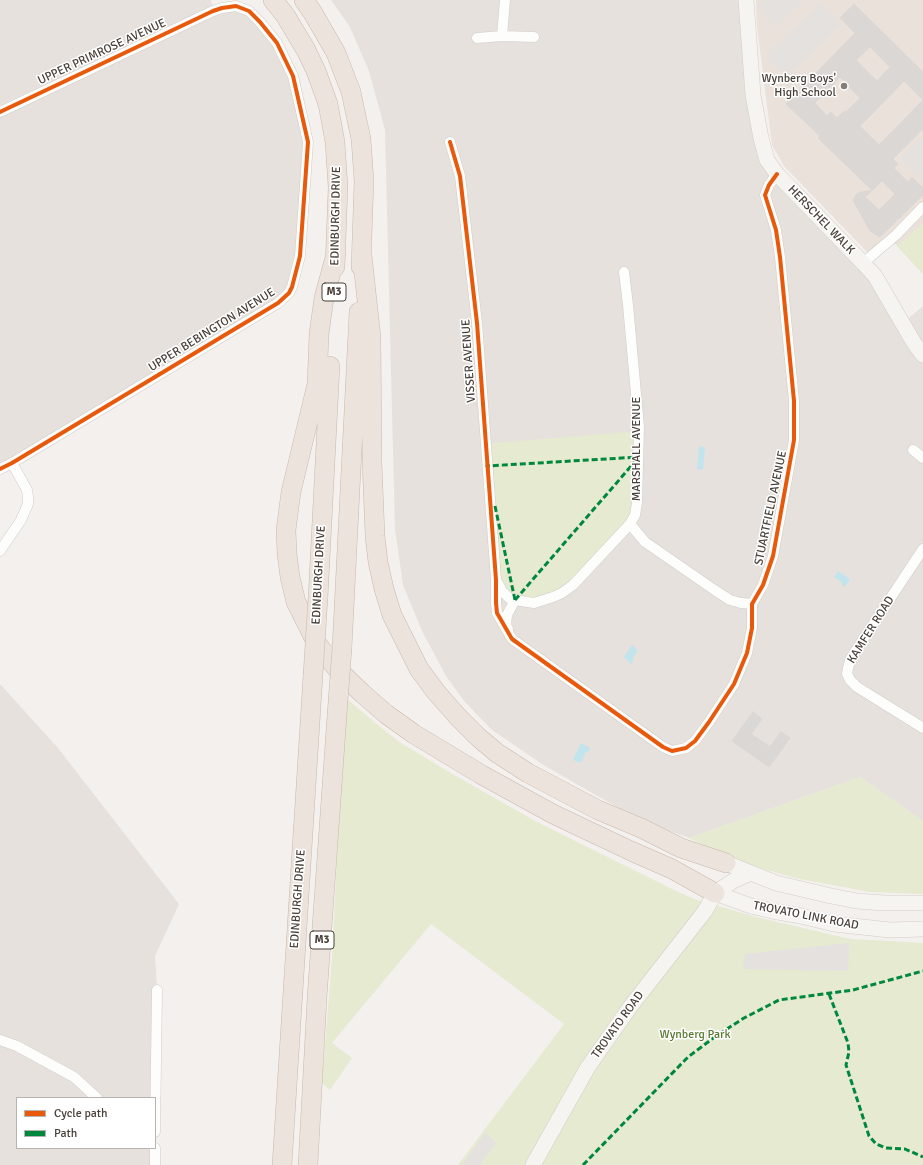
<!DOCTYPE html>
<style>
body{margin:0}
#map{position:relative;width:923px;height:1165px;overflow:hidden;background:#f3f0ee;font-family:Signika,sans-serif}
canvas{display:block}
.legend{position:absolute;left:16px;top:1097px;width:140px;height:52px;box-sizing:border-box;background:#fff;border:1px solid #b6b3b0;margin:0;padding:5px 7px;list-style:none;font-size:12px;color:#494039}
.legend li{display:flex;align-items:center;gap:8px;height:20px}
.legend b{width:20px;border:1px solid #b6b3b0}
</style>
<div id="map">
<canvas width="923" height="1165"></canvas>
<ul class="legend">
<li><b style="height:5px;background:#e8590c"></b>Cycle path</li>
<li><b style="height:5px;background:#00873e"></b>Path</li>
</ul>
</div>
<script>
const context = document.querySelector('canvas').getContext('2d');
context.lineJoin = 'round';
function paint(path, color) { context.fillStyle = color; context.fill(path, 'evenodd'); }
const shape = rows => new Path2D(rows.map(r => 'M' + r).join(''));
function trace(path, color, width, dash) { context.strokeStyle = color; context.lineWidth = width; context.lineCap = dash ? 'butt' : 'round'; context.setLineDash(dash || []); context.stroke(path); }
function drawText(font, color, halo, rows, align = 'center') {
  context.font = font + ' Signika,sans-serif'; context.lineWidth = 3; context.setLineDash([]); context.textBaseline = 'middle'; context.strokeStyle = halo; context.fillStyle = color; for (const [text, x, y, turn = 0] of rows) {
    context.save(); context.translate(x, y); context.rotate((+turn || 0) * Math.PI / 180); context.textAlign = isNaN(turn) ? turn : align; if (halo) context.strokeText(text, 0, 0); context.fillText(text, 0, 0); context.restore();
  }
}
paint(shape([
 [0,0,211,0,213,11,249,11,293,76,308,142,300,256,289,293,0,469],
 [331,0,746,0,767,160,863,263,903,323,923,306,923,821,860,777,689,838,638,819,545,766,492,730,464,701,446,676,422,631,403,585,395,529,385,130,369,71,350,27],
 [0,684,58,748,179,904,155,956,157,990,155,1098,17,1098,17,1148,155,1148,155,1165,0,1165]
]), '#e6e1dc');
paint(shape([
 [756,0,923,0,923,274,888,236,868,253,784,166,772,145,757,26]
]), '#e9e1da');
paint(shape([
 [923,223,923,274,897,246],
 [639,431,639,507,575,581,538,601,511,598,497,579,485,444],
 [345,697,379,726,401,743,449,772,535,821,680,893,697,900,756,917,850,939,923,943,923,1165,458,1165,564,1024,431,924,332,1043,352,1058,330,1090,322,1083,332,958],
 [860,777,923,821,923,894,870,892,795,878,754,866,721,854,689,838]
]), '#e5ead0');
paint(shape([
 [763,0,804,0,776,27,757,6],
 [821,3,841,24,787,77,766,56],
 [923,136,923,180,901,159],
 [849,943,848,971,743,969,745,954],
 [485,1133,497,1143,479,1165,462,1165]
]), '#e5e1df');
paint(shape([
 [699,446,705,447,703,470,697,469],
 [838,571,850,579,845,587,841,584,842,582,834,577],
 [632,645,636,648,637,652,633,658,633,661,631,664,624,657],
 [581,743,590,748,588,752,586,752,581,763,573,760]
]), '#c2e4ed');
const building = shape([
 [854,4,923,72,923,100,904,81,860,126,879,145,923,100,923,129,893,159,898,164,894,168,908,182,912,177,923,188,923,195,880,237,870,231,853,200,856,195,858,193,872,190,818,138,820,136,786,104,855,33,840,18,854,4],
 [870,47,890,67,877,81,856,60,870,47],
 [840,77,860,98,846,112,844,111,837,118,831,112,827,116,815,103,840,77],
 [882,181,895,194,879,210,865,197,882,181],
 [753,712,762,719,751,734,770,747,781,732,790,738,769,767,732,741,753,712]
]);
paint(building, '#dbd7d5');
trace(building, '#dbd7d4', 1);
const street = shape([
 [502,36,505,0],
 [477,38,502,36,534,37],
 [0,112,213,11,222,8,236,6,249,11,260,22,277,43,293,76,308,142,300,256,292,287,289,293,278,303,12,463,0,469],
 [450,142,460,176,477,323,496,580,496,603,497,613,512,639,663,747,672,751,686,748,695,741,709,722,734,684,747,653,752,628,752,604,763,585,773,556,794,440,794,401,780,257,776,230,765,195,769,185,777,174],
 [863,263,896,235,923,207],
 [624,272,628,305,639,427,637,503,635,515,630,524,645,542,716,591,730,600,741,603,752,604],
 [913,450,923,458],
 [923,549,851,658,848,668,847,674,850,680,857,687,923,728],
 [0,551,21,520,28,504,28,497,27,490,12,463],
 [496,580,502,591,509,598,515,600,534,603,553,597,562,593,573,585,630,524],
 [508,629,506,625,507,615,515,600],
 [0,1040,17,1046,74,1077,97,1098],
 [155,1132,157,990],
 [155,1165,155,1148]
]);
const secondary = shape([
 [746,0,753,95,761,138,767,160,777,174,863,263,875,276,914,343,923,355],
 [726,863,776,883,831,896,857,901,884,903,923,903],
 [715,893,751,906,772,911,801,916,834,924,890,930,923,929],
 [715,893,733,881,751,873],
 [533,1165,588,1067,630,1007,705,911,715,893]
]);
const highway = shape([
 [273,0,285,15,306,50,316,71,328,104,335,142,338,187,335,267],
 [304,0,313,13,336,53,351,92,361,139,364,181,361,267],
 [336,254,324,298,319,334,317,384,291,492,286,530,287,554,290,577,296,602,317,644,338,670,363,694,386,714,414,734,482,775,553,814,631,851,672,869,715,893],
 [362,255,371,337,372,462,375,536,378,562,384,589,392,615,419,669,436,692,458,717,478,737,497,753,528,773,598,810,641,828,681,848,726,863],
 [318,598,330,366],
 [342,648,359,312],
 [282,1165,313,675],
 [308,1165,317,998,337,715]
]);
trace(street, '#cfccca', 11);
trace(secondary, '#d3cdc6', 16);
trace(highway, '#c9b8ab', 20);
trace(street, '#fdfdfc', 10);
trace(secondary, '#f6f4f1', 15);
trace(highway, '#ece3dc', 19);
const highwayBridge = shape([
 [313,675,318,598],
 [337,715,342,648]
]);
trace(highwayBridge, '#c9b8ab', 20, []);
trace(highwayBridge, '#ece3dc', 19);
trace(shape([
 [488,469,487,466,639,457],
 [495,506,515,600],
 [515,600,639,457],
 [829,994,848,1043,849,1052,846,1065,869,1136,876,1144,886,1148,905,1149,923,1157],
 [583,1165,688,1057,716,1036,744,1018,779,1000,853,990,923,971]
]), '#00873e', 3, [6, 3]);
trace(shape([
 [0,112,213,11,222,8,236,6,249,11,260,22,277,43,293,76,308,142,300,256,292,287,289,293,278,303,12,463,0,469],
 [450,142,460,176,477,323,496,580,496,603,497,613,512,639,663,747,672,751,686,748,695,741,709,722,734,684,747,653,752,628,752,604,763,585,773,556,794,440,794,401,780,257,776,230,765,195,769,185,777,174]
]), '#e8590c', 4);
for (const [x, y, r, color] of [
 [844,86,4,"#847e78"]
]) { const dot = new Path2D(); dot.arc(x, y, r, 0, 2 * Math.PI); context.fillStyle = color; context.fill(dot); trace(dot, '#fff', 1.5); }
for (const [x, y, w] of [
 [334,292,24],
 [322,940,24]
]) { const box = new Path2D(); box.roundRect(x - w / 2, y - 9, w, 18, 3); context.fillStyle = '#fff'; context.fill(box); trace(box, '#494039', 1); }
drawText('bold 11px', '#494039', null, [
 ["M3",334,292],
 ["M3",322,940]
]);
drawText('12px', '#494039', '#fff', [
 ["UPPER PRIMROSE AVENUE",102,52,-25],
 ["EDINBURGH DRIVE",336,216,-89],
 ["HERSCHEL WALK",821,220,46],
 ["UPPER BEBINGTON AVENUE",212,330,-32],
 ["VISSER AVENUE",469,361,-94],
 ["MARSHALL AVENUE",637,449,-90],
 ["STUARTFIELD AVENUE",771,508,-78],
 ["EDINBURGH DRIVE",319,575,-87],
 ["KAMFER ROAD",871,630,-58],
 ["EDINBURGH DRIVE",298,899,-86],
 ["TROVATO LINK ROAD",806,916,11],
 ["TROVATO ROAD",618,1025,-54]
]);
drawText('12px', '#494039', '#fff', [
 ["Wynberg Boys'",836,79],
 ["High School",836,93]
], 'right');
drawText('12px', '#59782f', '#fff', [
 ["Wynberg Park",695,1035]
]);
</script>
